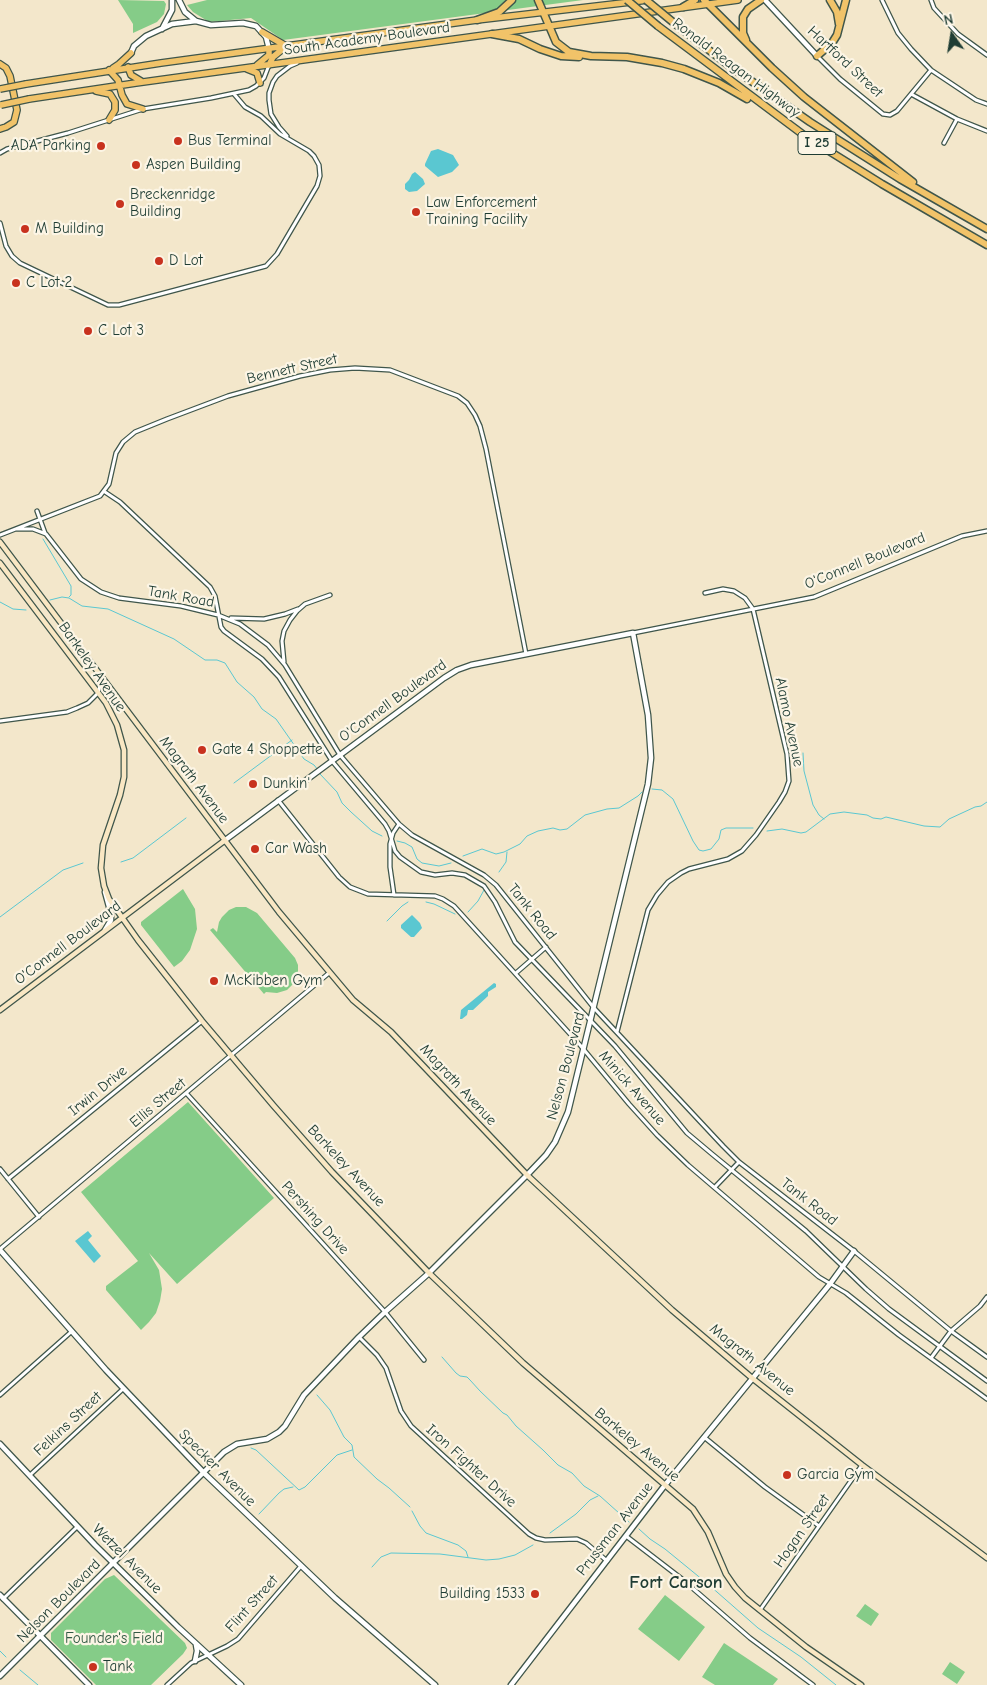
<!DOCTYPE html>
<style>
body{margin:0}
#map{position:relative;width:987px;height:1685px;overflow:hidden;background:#f3e7cb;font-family:"Comic Neue",sans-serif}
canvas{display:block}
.north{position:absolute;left:927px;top:10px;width:50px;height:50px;-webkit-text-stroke:4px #fcf5e5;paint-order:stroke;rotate:347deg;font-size:14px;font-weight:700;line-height:20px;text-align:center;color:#1f3d34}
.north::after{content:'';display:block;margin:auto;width:18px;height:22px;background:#1f3d34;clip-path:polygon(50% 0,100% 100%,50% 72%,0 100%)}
</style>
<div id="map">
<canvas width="987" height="1685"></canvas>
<div class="north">N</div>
</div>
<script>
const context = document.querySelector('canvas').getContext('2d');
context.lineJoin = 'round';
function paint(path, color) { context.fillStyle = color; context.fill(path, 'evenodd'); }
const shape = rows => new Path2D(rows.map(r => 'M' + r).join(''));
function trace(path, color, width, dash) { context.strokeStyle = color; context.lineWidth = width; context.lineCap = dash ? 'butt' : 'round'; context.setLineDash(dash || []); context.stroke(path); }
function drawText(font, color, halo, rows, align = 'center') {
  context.font = font + ' "Comic Neue",sans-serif'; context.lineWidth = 4.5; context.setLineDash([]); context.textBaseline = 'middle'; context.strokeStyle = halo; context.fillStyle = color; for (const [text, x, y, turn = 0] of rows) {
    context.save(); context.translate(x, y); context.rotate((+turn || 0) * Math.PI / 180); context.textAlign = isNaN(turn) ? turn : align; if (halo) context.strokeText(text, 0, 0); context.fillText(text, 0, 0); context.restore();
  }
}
paint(shape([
 [118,0,164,1,166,4,164,14,157,22,133,33,133,24],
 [207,0,583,0,283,40,251,18,209,22,193,12,187,5],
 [183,889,195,909,197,929,190,950,182,961,174,967,141,925,141,922],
 [236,907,246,907,257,913,295,958,298,965,298,975,293,984,287,990,277,993,266,992,264,994,210,930,213,928,217,932,219,922,222,917,229,910],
 [188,1102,274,1198,177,1284,149,1253,159,1270,162,1289,160,1301,156,1313,149,1322,141,1330,106,1290,106,1286,138,1261,81,1192],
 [114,1575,185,1643,187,1648,183,1654,151,1685,96,1685,51,1640,51,1633,105,1579],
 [665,1595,705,1627,679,1661,638,1629],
 [865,1604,879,1614,871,1626,856,1616],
 [724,1643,778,1679,773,1685,715,1685,702,1677],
 [950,1662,965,1672,957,1684,942,1674]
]), '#85cc88');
paint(shape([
 [438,149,453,155,459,165,452,172,438,177,425,166,425,164,431,151],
 [415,172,423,179,425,184,417,191,409,192,405,189,405,184,409,180,412,174],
 [412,915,420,923,422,928,414,937,411,937,401,928,401,925],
 [494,983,496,984,496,987,488,992,488,996,473,1010,468,1010,467,1015,462,1019,460,1019,461,1010],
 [88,1231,92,1236,88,1240,101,1256,94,1263,75,1241]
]), '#5ac7d1');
trace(shape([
 [43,539,71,586,71,595,69,597],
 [50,600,62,597,69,598,82,606,108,609,174,639,205,660,217,660,225,663,237,682,254,697,262,709,276,719,304,759,314,765,318,770],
 [0,602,13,609,26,610],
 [803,753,804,771,813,805,819,815,824,819],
 [320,774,337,792,342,803,351,812,372,831,382,836],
 [234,783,292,740],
 [652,789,662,790,673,799,693,841,699,850,703,851,711,849,719,839,721,830,726,828,753,828],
 [767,831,782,829,801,833,806,832,830,814,844,812,867,815,873,818,881,819,886,817,924,826,940,827,949,819,975,807,981,806,987,802],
 [397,841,405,843,412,847,417,859,422,863,439,866,451,863],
 [463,856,482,849,496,854,504,852,520,844,527,836,538,831,553,828,560,830,567,829,585,815,607,809,619,808,638,796,642,792],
 [121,862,133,858,186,818],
 [499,872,506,862,507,852],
 [426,902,434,904,455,914],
 [468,912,478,901,484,890],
 [0,917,63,870,83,863],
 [387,921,402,906,408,902],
 [442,1357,456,1373,460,1376,467,1377,470,1380,480,1391,503,1413,507,1415,516,1426,543,1450,558,1465,572,1473,584,1486,600,1496,629,1522],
 [317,1395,330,1410,344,1437,352,1445,354,1457,377,1479,389,1488,410,1507],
 [251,1448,256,1450,299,1490,305,1487,337,1455,352,1450],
 [412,1511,420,1526,426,1533,458,1545,466,1551,468,1557],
 [259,1514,279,1493,284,1489,293,1487],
 [639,1529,650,1539,665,1549,709,1585,758,1628,801,1657,836,1685],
 [550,1533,576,1514,590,1500,598,1496],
 [372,1567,381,1557,391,1553,440,1554,486,1560,499,1559,515,1555,533,1545],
 [0,1651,6,1657],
 [20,1670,38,1685]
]), '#5ac7d1', 1);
const minor = shape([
 [882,0,898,33,911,49,931,70,976,100,987,104],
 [931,0,934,8,958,34,987,55],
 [817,56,840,79,883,114,890,115,897,111,931,70],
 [911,94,957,119,987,131],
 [287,136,279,127,271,114,269,100,269,93,273,82,277,76,290,66,297,63],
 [944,143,957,119],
 [0,153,7,149,68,133,143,109,211,98,249,90,256,86,264,78,269,65],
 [0,223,6,246,12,256,20,263,108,305,119,305,266,266,277,254,317,186,320,176,319,165,314,156,309,151,280,134,261,116,245,107,234,94],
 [105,492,120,502,210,587,215,596,221,627,224,631,262,659,279,677,332,761,385,824,389,831,395,851,400,857,421,872,435,875,452,873,465,875,484,886,495,902,515,942,615,1046,687,1133,712,1154,806,1231,866,1289,889,1309,987,1381],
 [37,511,45,533],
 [16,529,33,529,46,534,81,579,101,592,119,598,181,606,218,615,240,624,268,645,285,665,340,755,399,824,412,835,484,875,496,885,594,1008,723,1146,739,1162,854,1251,951,1331,987,1357],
 [0,535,100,496,109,484,116,453,123,442,135,432,167,419,228,396,300,376,330,370,355,368,390,370,458,396,467,403,475,415,480,426,486,449,526,654],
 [231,618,264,619,285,614,298,609],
 [633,633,814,597,962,536,987,531],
 [284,662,282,641,284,631,290,620,297,611,305,604,330,595],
 [0,721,67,712,77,708,88,703,98,693,102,678],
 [278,800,339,877,350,887,368,894,435,896,443,899,454,906,580,1045,629,1104,657,1135,688,1165,819,1277,846,1293,899,1335,987,1399],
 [394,895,390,867,390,844,393,833,399,824],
 [516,973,546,947],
 [617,1032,648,910,657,895,668,882,681,873,689,869,728,859,742,851,756,835,779,802,785,792,789,781,787,754,753,609,745,598,734,591,723,589,705,593],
 [187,1094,385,1312,424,1360],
 [0,1169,39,1217],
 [8,1179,202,1021],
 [715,1187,739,1162],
 [0,1249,329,973],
 [359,1337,377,1355,386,1368,401,1411,411,1426,529,1534,536,1538,545,1540,577,1539,586,1543,607,1561],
 [931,1358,951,1331,980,1306,987,1297],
 [0,1395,71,1332],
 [704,1437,765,1487,819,1526],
 [30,1475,123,1389],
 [626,1536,682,1579,750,1638,813,1685],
 [3,1599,77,1527],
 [760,1610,862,1465],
 [167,1685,191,1663,227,1646,238,1639,301,1566]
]);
const tertiary = shape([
 [179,0,185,12,196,21,211,25,243,23,256,26,266,37,269,49],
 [765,0,817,56],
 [162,29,172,10,172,0],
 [131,53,134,46,146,36,172,24,196,21],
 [105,892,111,914,111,920,105,930],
 [0,1250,106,1370,204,1473,335,1598,435,1685],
 [0,1444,95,1545,178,1627,241,1685],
 [0,1595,89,1685],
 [195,1661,197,1651,196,1645],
 [0,1676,224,1452,237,1444,267,1439,279,1432,285,1426,304,1395,359,1337,385,1312,429,1273,527,1175,546,1155,555,1142,568,1112,648,784,651,758,648,715,633,633,471,665,457,670,444,678,224,841],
 [511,1685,665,1485,830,1284,854,1251]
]);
const secondary = shape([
 [0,542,279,912,353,1000,391,1032,527,1175,672,1310,752,1378,862,1465,987,1558],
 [0,563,106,703,117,725,124,750,124,777,120,795,103,845,101,868,104,886,109,899,138,940,202,1021,273,1105,332,1172,429,1273,523,1363,693,1509,708,1532,726,1574,735,1587,745,1598,806,1647,861,1685],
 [0,1010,224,841]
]);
const trunk = shape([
 [262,32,286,46],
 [0,64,6,68,10,76,17,110,14,122,6,127,0,129],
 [257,65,269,55,269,49],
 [269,65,273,57,284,48],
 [128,67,131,75,141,81],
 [113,68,119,64,131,53],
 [247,69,257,73,260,83],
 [109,70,118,80,122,95,127,104,143,109],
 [26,84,161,63,477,20,648,0],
 [96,91,110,94,115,102,115,110,109,120],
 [29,99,136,83,738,0]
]);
const motorway = shape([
 [538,0,556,42,569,52,591,56,627,57,662,63,684,69,719,83,747,99],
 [704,0,772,68,804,97,913,182],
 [830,0,837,12,839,24],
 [683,7,695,0],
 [477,20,499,12,512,0],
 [674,23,727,64,810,122,900,179,987,229],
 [658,26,805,136,882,184,987,245],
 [492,34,519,39,540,49,561,56,579,57],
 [746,40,743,33,743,17,748,9,761,0],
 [817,56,832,43,837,35,846,0]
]);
trace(minor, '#3f564b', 5.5);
trace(tertiary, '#3f564b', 7);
trace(secondary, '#3f564b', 7);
trace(trunk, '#3f564b', 8);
trace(motorway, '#3f564b', 9);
trace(minor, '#fff', 3);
trace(tertiary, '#fff', 4.5);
trace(secondary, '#f9e7c3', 4.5);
trace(trunk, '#f1c369', 5.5);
trace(motorway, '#f1c369', 6);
const trunkBridge = shape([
 [0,89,26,84],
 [1,105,29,99]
]);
const motorwayBridge = shape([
 [627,0,658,26],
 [646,0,674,23]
]);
trace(trunkBridge, '#3f564b', 8, []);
trace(motorwayBridge, '#3f564b', 9, []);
trace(trunkBridge, '#f1c369', 5.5);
trace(motorwayBridge, '#f1c369', 6);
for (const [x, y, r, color] of [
 [178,141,5,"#c8321e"],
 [101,146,5,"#c8321e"],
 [136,165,5,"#c8321e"],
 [120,204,5,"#c8321e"],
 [416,212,5,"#c8321e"],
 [25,229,5,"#c8321e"],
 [159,261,5,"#c8321e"],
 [16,283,5,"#c8321e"],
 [88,331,5,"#c8321e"],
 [202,750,5,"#c8321e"],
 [253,784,5,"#c8321e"],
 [255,849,5,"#c8321e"],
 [214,981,5,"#c8321e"],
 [787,1475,5,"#c8321e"],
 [535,1594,5,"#c8321e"],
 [93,1667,5,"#c8321e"]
]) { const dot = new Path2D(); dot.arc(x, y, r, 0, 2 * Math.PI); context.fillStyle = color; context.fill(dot); trace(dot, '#fcf5e5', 2); }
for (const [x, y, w] of [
 [817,143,38]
]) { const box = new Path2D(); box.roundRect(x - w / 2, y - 11.5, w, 23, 4); context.fillStyle = '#fcf5e5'; context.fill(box); trace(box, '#1f3d34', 1); }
drawText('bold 14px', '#1f3d34', null, [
 ["I 25",817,143]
]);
drawText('15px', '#1f3d34', '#fcf5e5', [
 ["South Academy Boulevard",367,39,-8],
 ["Hartford Street",845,62,43],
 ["Ronald Reagan Highway",736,68,37],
 ["Bennett Street",292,369,-13],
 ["O'Connell Boulevard",865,561,-22],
 ["Tank Road",181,597,10],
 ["Barkeley Avenue",92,667,55],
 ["O'Connell Boulevard",393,701,-36],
 ["Alamo Avenue",789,722,78],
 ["Magrath Avenue",194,780,53],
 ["Tank Road",532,912,51],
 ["O'Connell Boulevard",68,943,-37],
 ["Nelson Boulevard",566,1066,-75],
 ["Magrath Avenue",458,1085,47],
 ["Minick Avenue",632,1088,49],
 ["Irwin Drive",98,1091,-39],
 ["Ellis Street",158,1103,-40],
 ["Barkeley Avenue",346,1166,47],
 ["Tank Road",809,1202,38],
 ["Pershing Drive",315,1218,48],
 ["Magrath Avenue",752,1360,39],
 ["Felkins Street",68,1424,-43],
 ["Barkeley Avenue",637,1445,40],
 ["Iron Fighter Drive",471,1466,42],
 ["Specker Avenue",217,1468,45],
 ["Prussman Avenue",615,1529,-52],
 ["Hogan Street",802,1531,-55],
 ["Wetzel Avenue",127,1559,45],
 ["Nelson Boulevard",59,1601,-45],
 ["Flint Street",252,1604,-48]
]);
drawText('15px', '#1f3d34', '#fcf5e5', [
 ["Bus Terminal",188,141],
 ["ADA Parking",91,146,"right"],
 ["Aspen Building",146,165],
 ["Breckenridge",130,195],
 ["Building",130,212],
 ["Law Enforcement",426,203],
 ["Training Facility",426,220],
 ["M Building",35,229],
 ["D Lot",169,261],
 ["C Lot 2",26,283],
 ["C Lot 3",98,331],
 ["Gate 4 Shoppette",212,750],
 ["Dunkin'",263,784],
 ["Car Wash",265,849],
 ["McKibben Gym",224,981],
 ["Garcia Gym",797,1475],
 ["Building 1533",525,1594,"right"],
 ["Tank",103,1667]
], 'left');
drawText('15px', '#335a45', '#fcf5e5', [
 ["Founder's Field",114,1639]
]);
drawText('bold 18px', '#1f3d34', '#fcf5e5', [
 ["Fort Carson",676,1583]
]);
</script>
